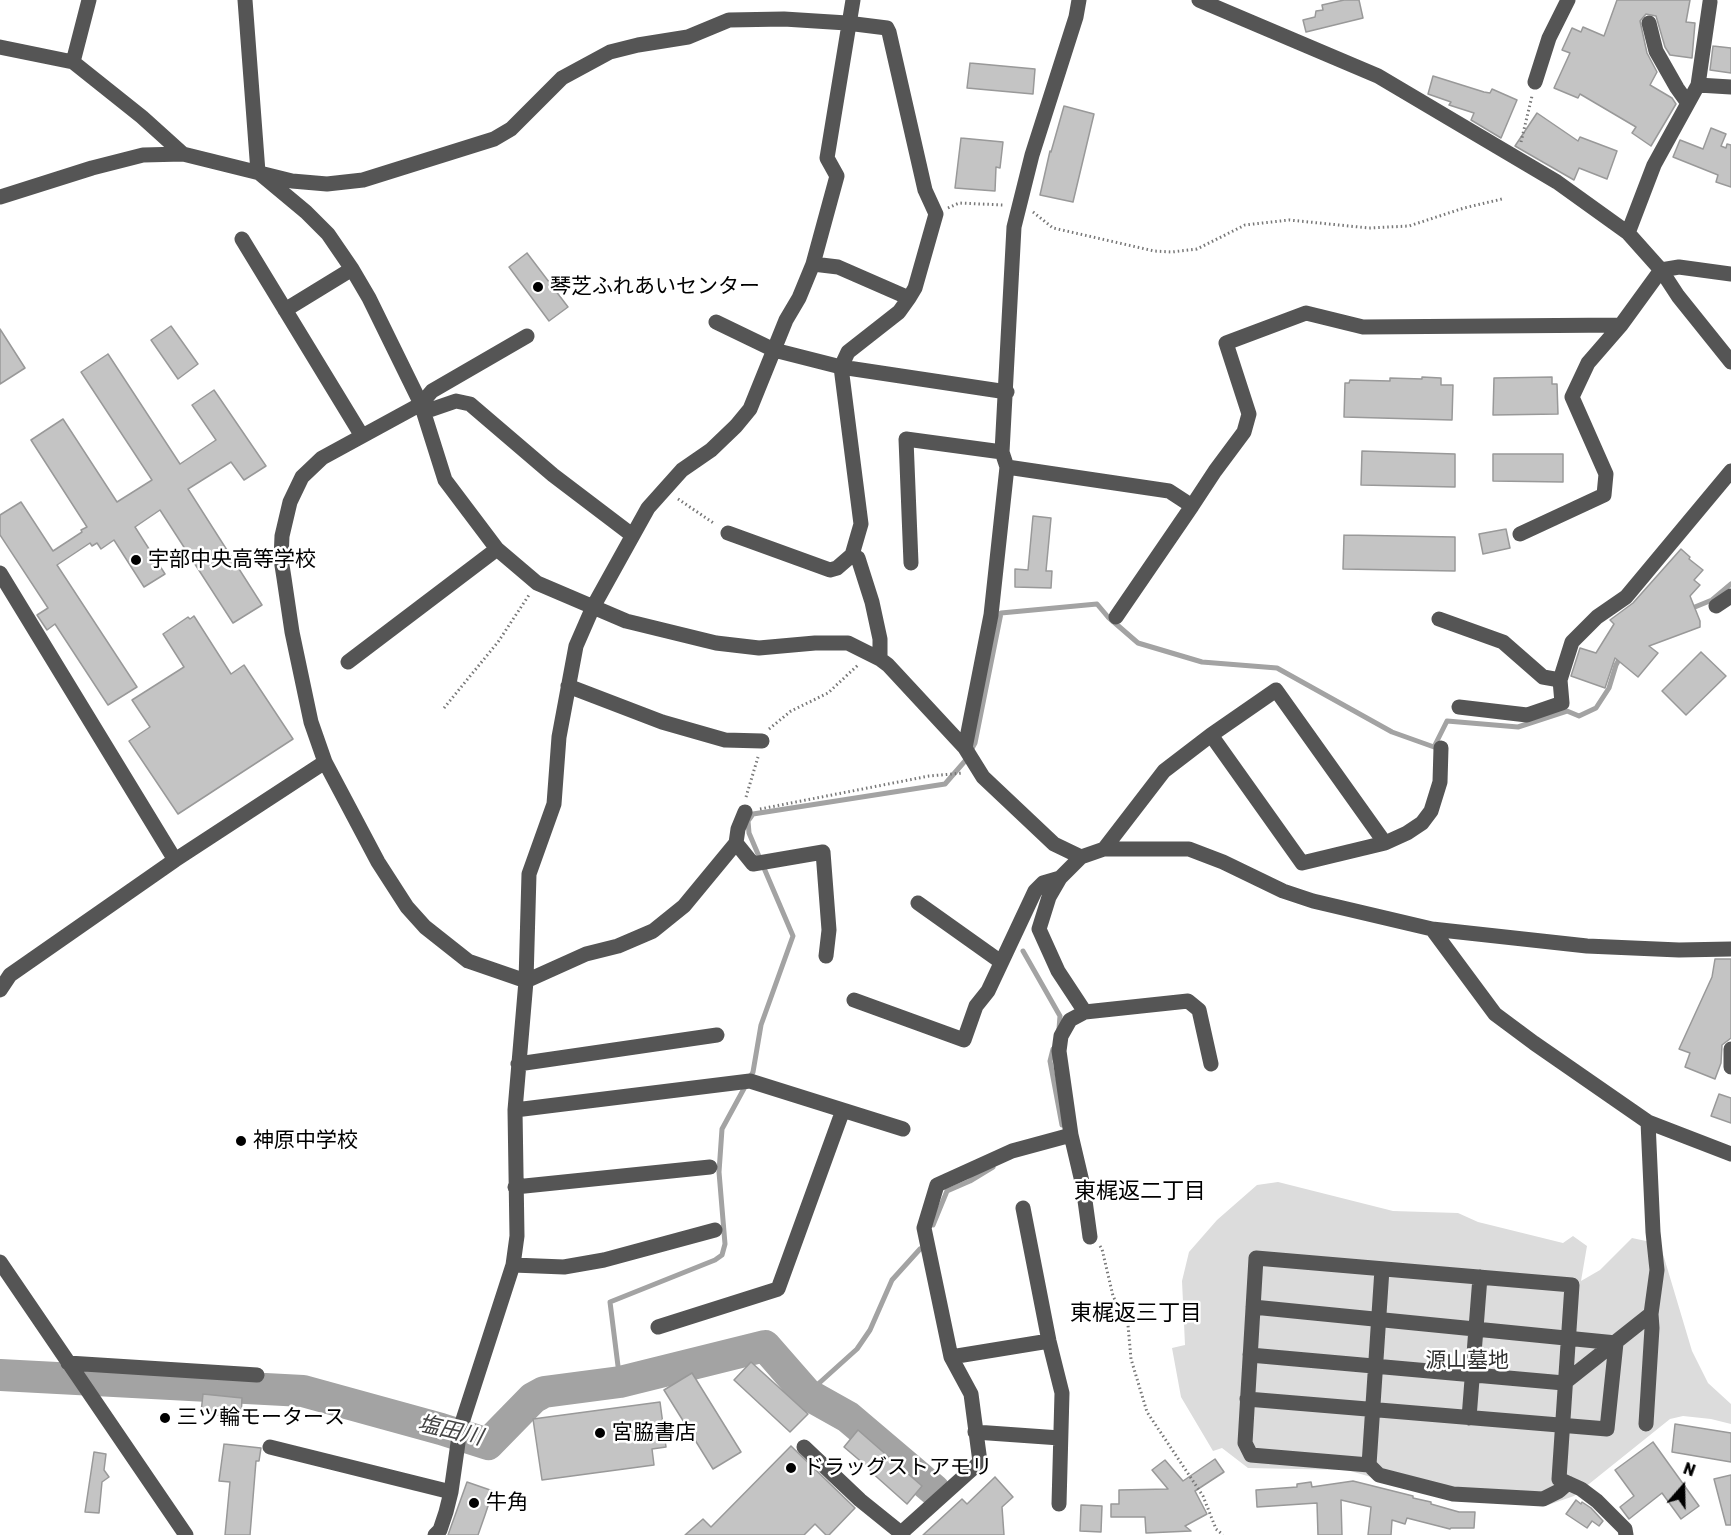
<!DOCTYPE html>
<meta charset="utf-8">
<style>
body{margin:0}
#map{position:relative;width:1731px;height:1535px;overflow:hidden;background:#fff;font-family:Rubik,sans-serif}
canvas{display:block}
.north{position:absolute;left:1653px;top:1457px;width:60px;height:60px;-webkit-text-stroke:4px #fff;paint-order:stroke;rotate:20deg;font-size:16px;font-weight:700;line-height:24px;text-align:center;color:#000}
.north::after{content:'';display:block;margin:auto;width:21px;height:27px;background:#000;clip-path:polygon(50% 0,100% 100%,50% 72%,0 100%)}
</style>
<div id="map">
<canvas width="1731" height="1535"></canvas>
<div class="north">N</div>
</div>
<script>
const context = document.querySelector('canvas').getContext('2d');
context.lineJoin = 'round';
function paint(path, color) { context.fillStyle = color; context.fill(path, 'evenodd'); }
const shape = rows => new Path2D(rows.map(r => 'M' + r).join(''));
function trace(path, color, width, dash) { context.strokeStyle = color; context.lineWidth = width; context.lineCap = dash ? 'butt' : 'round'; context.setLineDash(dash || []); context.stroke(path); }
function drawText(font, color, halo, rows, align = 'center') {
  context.font = font + ' Rubik,"Noto Sans JP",sans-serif'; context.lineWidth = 5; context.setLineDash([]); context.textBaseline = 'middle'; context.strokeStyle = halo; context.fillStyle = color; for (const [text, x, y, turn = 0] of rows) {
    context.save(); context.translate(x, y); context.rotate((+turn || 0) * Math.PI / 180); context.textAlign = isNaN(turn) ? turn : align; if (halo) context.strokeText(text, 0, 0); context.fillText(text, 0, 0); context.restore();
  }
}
paint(shape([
 [1278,1182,1393,1211,1458,1213,1478,1222,1563,1243,1573,1236,1587,1246,1581,1281,1600,1270,1632,1238,1660,1244,1692,1351,1708,1383,1731,1404,1731,1424,1711,1419,1683,1416,1670,1419,1574,1496,1548,1505,1454,1501,1347,1470,1248,1468,1222,1448,1213,1451,1181,1397,1172,1348,1185,1345,1182,1281,1189,1252,1217,1220,1257,1185]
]), '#dcdcdc');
trace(shape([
 [1690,609,1712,600,1731,584],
 [1023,951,1060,1016,1059,1029],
 [1053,1049,1050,1061,1062,1125],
 [933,1225,947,1191,970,1181,993,1167],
 [620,1382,610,1302,715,1260,722,1255,725,1244,719,1172,722,1129,753,1072,761,1025,793,936,749,833,748,821,753,814,945,784,965,761,975,743,1001,613,1097,604,1108,617,1138,643,1202,662,1277,668,1392,732,1434,747,1447,721,1518,727,1567,711,1579,716,1596,708,1609,688,1616,665,1622,654],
 [807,1394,857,1349,870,1330,892,1280,920,1249]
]), '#a3a3a3', 5);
trace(shape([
 [0,1375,303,1391,441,1429,488,1444,533,1398,544,1392,620,1382,765,1346,807,1394,848,1417,934,1490]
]), '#a3a3a3', 32);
const building = shape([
 [1344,0,1359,0,1363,18,1306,32,1303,20,1315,17,1316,11,1323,10,1322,5,1344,0],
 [1617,0,1690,0,1686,22,1695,23,1692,58,1670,55,1665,47,1656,16,1646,14,1640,21,1647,53,1657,72,1650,85,1672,98,1676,104,1651,146,1632,133,1636,127,1580,94,1578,98,1554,88,1570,53,1562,50,1572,28,1581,32,1583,27,1604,36,1617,0],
 [1713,46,1731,48,1731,73,1710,70,1713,46],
 [970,63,1035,69,1033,94,967,88,970,63],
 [1433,76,1484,92,1490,93,1492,89,1517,100,1501,138,1471,120,1474,113,1449,105,1451,102,1428,94,1433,76],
 [1064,106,1094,114,1073,202,1040,195,1050,151,1051,152,1064,106],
 [1537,113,1578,141,1580,137,1617,151,1607,179,1579,168,1574,180,1515,146,1537,113],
 [1711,128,1726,134,1721,146,1726,148,1727,144,1731,145,1731,187,1716,182,1718,175,1673,157,1680,140,1703,149,1711,128],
 [961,138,1003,142,1000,168,996,167,995,191,955,188,961,138],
 [527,253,568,307,549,321,509,267,527,253],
 [171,326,198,364,178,379,151,340,171,326],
 [0,329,25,368,0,384,0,329],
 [108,354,180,464,216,440,192,405,214,390,266,466,244,480,231,462,188,489,262,605,233,623,160,510,135,527,165,574,144,587,114,540,101,549,97,543,92,546,90,543,57,565,137,687,108,705,55,624,47,630,37,615,48,608,0,535,0,515,21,502,53,551,82,532,81,530,87,527,31,440,63,419,117,502,152,480,81,372,108,354],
 [1422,377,1441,378,1441,385,1453,385,1452,420,1344,417,1345,383,1349,383,1350,380,1390,381,1390,378,1422,379,1422,377],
 [1552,377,1552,384,1557,384,1558,414,1493,415,1494,378,1552,377],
 [1362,451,1455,454,1455,487,1361,485,1362,451],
 [1493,454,1563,454,1563,482,1493,481,1493,454],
 [1033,516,1051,518,1046,571,1052,571,1051,588,1015,587,1015,569,1028,570,1033,516],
 [1506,529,1510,548,1483,554,1479,534,1506,529],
 [1344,535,1455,537,1455,571,1343,569,1344,535],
 [1681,549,1690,557,1689,559,1703,570,1694,580,1700,585,1690,596,1700,621,1700,627,1649,646,1658,653,1638,677,1615,658,1605,688,1571,676,1580,648,1596,653,1614,624,1610,620,1633,603,1681,549],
 [194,616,231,674,244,665,293,739,178,814,129,741,150,727,132,700,184,667,163,634,188,617,190,619,194,616],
 [1701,652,1726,676,1686,715,1662,691,1701,652],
 [1715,959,1731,959,1731,1038,1722,1045,1721,1063,1715,1079,1685,1067,1690,1053,1679,1049,1712,977,1715,959],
 [1719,1094,1731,1098,1731,1123,1711,1116,1719,1094],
 [751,1362,808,1414,790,1432,734,1380,751,1362],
 [692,1373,741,1452,713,1469,664,1390,692,1373],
 [203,1394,242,1398,241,1418,201,1413,203,1394],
 [660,1402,666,1447,652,1449,654,1465,542,1480,533,1419,660,1402],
 [1675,1424,1731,1433,1731,1462,1672,1452,1675,1424],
 [858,1430,922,1486,907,1504,870,1471,871,1470,844,1447,858,1430],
 [1653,1442,1699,1506,1681,1519,1662,1493,1629,1519,1620,1507,1634,1496,1615,1470,1653,1442],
 [224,1444,261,1448,259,1461,256,1461,250,1535,225,1535,230,1482,219,1481,224,1444],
 [791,1446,855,1508,829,1535,826,1535,815,1524,804,1535,685,1535,703,1519,711,1527,791,1446],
 [94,1452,106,1454,104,1470,109,1477,102,1482,99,1513,85,1512,94,1452],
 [1215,1459,1224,1472,1195,1491,1207,1514,1185,1526,1191,1531,1146,1533,1145,1517,1111,1517,1111,1504,1119,1504,1119,1490,1168,1489,1152,1470,1165,1460,1183,1481,1215,1459],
 [1731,1475,1731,1525,1726,1525,1714,1479,1731,1475],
 [995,1477,1013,1497,1002,1507,1004,1535,923,1535,962,1499,967,1504,995,1477],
 [1353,1481,1413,1496,1413,1498,1431,1502,1431,1504,1459,1512,1475,1512,1474,1528,1451,1528,1450,1529,1407,1518,1405,1524,1392,1520,1391,1535,1368,1535,1371,1507,1341,1500,1342,1535,1318,1535,1317,1503,1257,1507,1256,1490,1297,1487,1297,1484,1311,1482,1312,1487,1353,1481],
 [467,1482,493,1491,485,1515,478,1535,448,1535,467,1482],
 [1576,1500,1581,1504,1582,1502,1591,1508,1603,1521,1599,1526,1592,1521,1587,1528,1566,1514,1576,1500],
 [1081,1505,1102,1506,1101,1532,1080,1531,1081,1505]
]);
paint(building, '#c4c4c4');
trace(building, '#999', 1.5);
trace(shape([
 [1521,142,1532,96],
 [948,208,959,203,1003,205],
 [1033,212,1053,228,1154,251,1172,252,1197,249,1245,225,1289,220,1369,228,1409,226,1464,208,1502,199],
 [678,499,715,524],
 [444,708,498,642,529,595],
 [769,729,791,711,828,693,858,665],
 [746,797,758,757],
 [760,809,929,776,963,773],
 [1100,1246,1102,1249,1113,1296,1128,1325,1131,1359,1147,1412,1203,1496,1216,1529,1223,1535]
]), '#777', 3, [1.5, 3]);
trace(shape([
 [245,0,258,172,306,212,328,234,352,269,369,298,421,404,445,480,497,549,537,583,626,621,716,643,759,648,815,643,848,643,880,659,888,665,965,748,983,777,1054,844,1081,857],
 [1199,0,1378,76,1557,182,1628,233,1661,270,1678,296,1731,362],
 [1649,23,1656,51,1677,88,1687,102],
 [0,47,73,62,142,117,183,154],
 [73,62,89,0],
 [1535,82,1549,38,1568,0],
 [1698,85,1731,87],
 [0,197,92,168,143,155,183,154,292,181,327,184,363,180,494,139,511,129,562,78,610,52,638,45,688,37,729,20,784,19,847,23,887,28,889,32,925,190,936,214,915,288,909,298,899,312,848,352,841,367,861,524,852,555,858,558,872,602,880,639,880,659],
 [1628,233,1654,165,1698,85,1710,2],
 [242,239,362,436],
 [813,264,838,267,909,298],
 [285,310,352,269],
 [716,322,774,350,841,367,1007,392],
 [527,336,432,391,421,404,322,458,302,477,290,502,282,536,281,559,284,578,292,632,311,722,325,762,378,862,407,907,425,927,468,961,526,981,586,954,618,946,653,931,684,906,736,843,738,829,745,812],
 [424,412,456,401,470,404,553,475,632,535],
 [1007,467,1169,491,1192,506,1215,471,1244,432,1249,414,1226,343,1306,313,1363,327,1621,325],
 [728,533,830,570,837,568,852,555],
 [1520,534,1604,495,1606,474,1572,397,1588,363,1621,325,1661,270,1679,267,1731,274],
 [911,563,906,439,1002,452],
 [0,573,175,860],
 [1716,606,1731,596],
 [1116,617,1192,506],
 [1439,619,1503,642,1543,677,1560,680],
 [348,662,497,549],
 [568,686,662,722,725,740,762,741],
 [1459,707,1527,715,1562,703,1560,680,1572,642,1597,617,1626,597,1731,471],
 [965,748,991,615,1007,467,1002,452,1014,227,1032,155,1076,17,1079,0],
 [736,843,753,864,823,852,829,930,826,956],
 [1385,843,1407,833,1422,823,1431,811,1440,782,1441,748],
 [1104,849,1164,771,1211,735,1276,690,1385,843,1302,863,1211,735],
 [918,903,1001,962],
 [1432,929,1495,1014,1534,1043,1648,1122,1731,1154],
 [0,990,10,975,175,860,325,762],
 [854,1000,964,1040,976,1006,988,991,1035,891,1043,883,1060,878],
 [1085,1012,1188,1001,1199,1010,1211,1064],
 [1731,1049,1731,1067],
 [518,1064,717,1035],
 [515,1110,750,1081,903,1129],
 [515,1187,710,1167],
 [1023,1208,1049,1341,1062,1393,1059,1504],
 [1090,1237,1083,1186,1071,1135,1059,1051,1061,1036,1070,1020,1085,1012,1058,971,1039,929,1049,897,1060,878,1081,857,1104,849,1189,849,1223,862,1283,891,1313,901,1432,929,1587,946,1679,950,1731,949],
 [0,1262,186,1535],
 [513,1265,564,1267,604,1260,715,1230],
 [658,1327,778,1289,843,1110],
 [1250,1355,1564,1383,1651,1314,1657,1270,1653,1232,1648,1122],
 [951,1357,1049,1341],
 [68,1363,257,1375],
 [1247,1399,1607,1429,1616,1343,1253,1307],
 [1469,1418,1480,1277],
 [1646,1424,1652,1328,1651,1314],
 [975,1432,1060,1438],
 [270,1447,451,1492],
 [804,1447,860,1500,901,1533],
 [1369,1465,1382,1269],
 [1568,1483,1559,1491,1543,1499,1453,1494,1379,1475,1369,1465,1251,1455,1245,1443,1256,1258,1572,1285,1559,1479,1581,1489,1597,1501,1625,1529,1626,1535],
 [435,1535,440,1530,446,1512,451,1492,460,1429,513,1265,517,1236,515,1110,526,981,529,874,554,804,559,737,576,646,593,607,648,508,682,470,711,450,736,426,750,409,786,320,799,298,813,264,837,176,827,158,853,0],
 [903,1535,901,1533,980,1462,971,1394,951,1357,924,1228,937,1185,1012,1151,1071,1135]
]), '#555', 15);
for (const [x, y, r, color] of [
 [538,287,6,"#000"],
 [136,560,6,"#000"],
 [241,1141,6,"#000"],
 [165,1418,6,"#000"],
 [600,1433,6,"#000"],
 [791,1468,6,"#000"],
 [474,1503,6,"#000"]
]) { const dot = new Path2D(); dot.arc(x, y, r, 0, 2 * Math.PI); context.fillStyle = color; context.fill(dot); trace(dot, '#fff', 2); }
drawText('21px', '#000', '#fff', [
 ["琴芝ふれあいセンター",550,287],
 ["宇部中央高等学校",148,560],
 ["神原中学校",253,1141],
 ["三ツ輪モータース",177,1418],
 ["宮脇書店",612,1433],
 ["ドラッグストアモリ",803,1468],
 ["牛角",486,1503]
], 'left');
drawText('21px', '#333', '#fff', [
 ["源山墓地",1467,1361]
]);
drawText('22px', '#000', '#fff', [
 ["東梶返二丁目",1140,1192],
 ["東梶返三丁目",1136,1314]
]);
drawText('italic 22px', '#444', '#fff', [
 ["塩田川",450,1431,13]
]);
</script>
